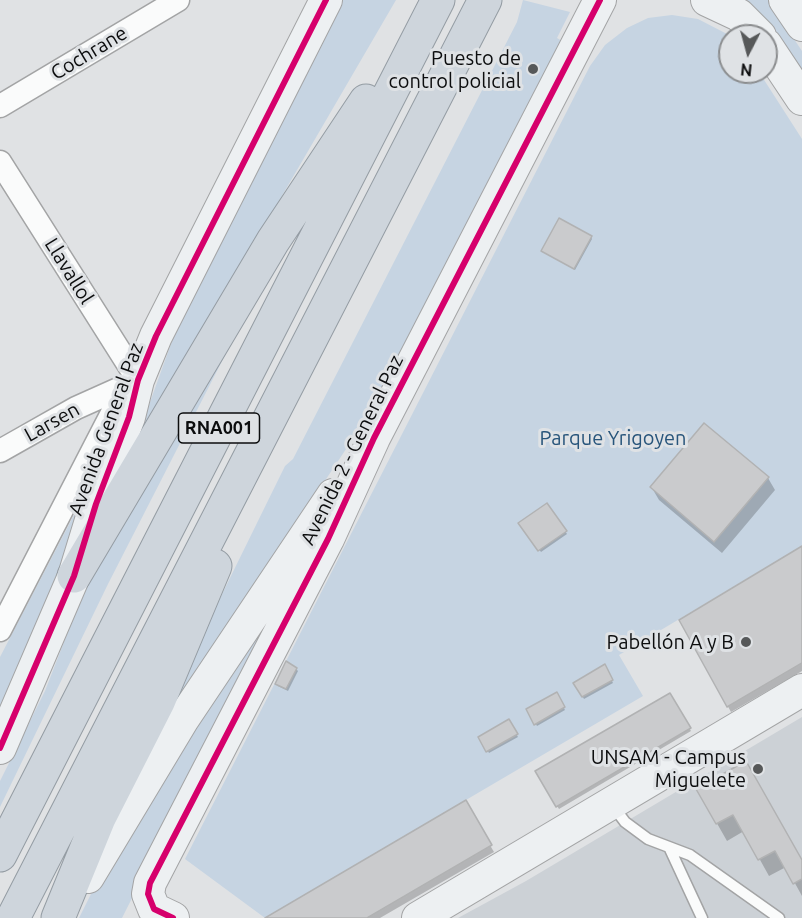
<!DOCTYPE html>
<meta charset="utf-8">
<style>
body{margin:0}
#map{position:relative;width:802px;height:918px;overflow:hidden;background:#e0e2e4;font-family:Ubuntu,sans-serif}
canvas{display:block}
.north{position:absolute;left:718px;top:24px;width:60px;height:60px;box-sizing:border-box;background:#dfe2e5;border:2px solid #8b8d8f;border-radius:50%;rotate:186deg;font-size:16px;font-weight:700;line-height:24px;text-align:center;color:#0c0d0e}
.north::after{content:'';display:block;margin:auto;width:21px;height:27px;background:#565859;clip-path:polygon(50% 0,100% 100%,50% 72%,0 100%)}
</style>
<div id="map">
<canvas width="802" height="918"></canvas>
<div class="north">N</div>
</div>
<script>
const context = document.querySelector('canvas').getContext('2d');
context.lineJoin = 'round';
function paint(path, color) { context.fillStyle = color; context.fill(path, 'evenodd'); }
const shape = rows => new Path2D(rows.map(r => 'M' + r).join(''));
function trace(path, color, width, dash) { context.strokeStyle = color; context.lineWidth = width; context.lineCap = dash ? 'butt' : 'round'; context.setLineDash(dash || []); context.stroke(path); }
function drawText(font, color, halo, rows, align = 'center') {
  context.font = font + ' Ubuntu,sans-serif'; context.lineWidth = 6; context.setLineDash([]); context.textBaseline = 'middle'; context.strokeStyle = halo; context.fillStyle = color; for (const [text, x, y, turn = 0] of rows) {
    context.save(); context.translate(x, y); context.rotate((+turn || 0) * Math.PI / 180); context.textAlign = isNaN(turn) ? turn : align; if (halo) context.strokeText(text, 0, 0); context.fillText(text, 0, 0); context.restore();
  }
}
paint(shape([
 [802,717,802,918,458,918,526,881]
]), '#ccd1d6');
paint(shape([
 [340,0,396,0,131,455,181,316],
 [523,0,570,12,557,38,562,41,364,422,144,753,285,466,293,459,517,22],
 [739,0,768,0,802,51,802,79],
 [672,15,698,19,729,35,730,72,759,72,802,139,802,546,619,655,643,696,265,918,185,859,590,66,605,45,627,28,648,18],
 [284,240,108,584,0,807,0,781,45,691,88,580],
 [100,465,68,556,0,714,0,657],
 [291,582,122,918,79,918,107,862]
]), '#c6d4e2');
paint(shape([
 [591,237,592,239,575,270,543,251],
 [768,478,775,490,722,553,659,500,652,488],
 [547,505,567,534,541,552,520,523],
 [802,548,802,671,731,712,681,621],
 [604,666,613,683,584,699,575,683],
 [296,669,298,671,288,691,278,686,276,684],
 [556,694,565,710,537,726,528,710],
 [669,695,691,731,559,809,537,772],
 [508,721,518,737,489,753,480,737],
 [698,790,802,863,802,896,786,867,769,876,744,831,727,841],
 [465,803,494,852,380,918,267,918]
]), '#0003');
const building = shape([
 [559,218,592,236,574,269,541,251,559,218],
 [704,423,769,477,714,542,650,487,704,423],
 [547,503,567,531,538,551,518,523,547,503],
 [802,546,802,663,727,707,679,620,802,546],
 [286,661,297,668,286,689,275,684,286,661],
 [605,664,613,680,582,697,573,683,605,664],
 [557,692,565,707,534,725,526,709,557,692],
 [670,693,691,728,556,807,535,771,670,693],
 [509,719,518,734,486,752,478,737,509,719],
 [746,761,802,860,802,879,793,884,775,851,758,860,733,815,716,824,696,789,746,761],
 [466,800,492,845,367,918,265,918,466,800]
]);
paint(building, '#cacbcd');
trace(building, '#b1b2b3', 1.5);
const lane = shape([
 [613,806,625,822,648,839,690,855,779,918],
 [669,847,702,918]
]);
const street = shape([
 [0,106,178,0],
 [0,162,138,380],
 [0,451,76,408,134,382],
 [0,630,113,411,134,386]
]);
const secondary = shape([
 [707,0,739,15,760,36],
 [785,0,802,25],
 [766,45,802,99],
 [0,748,74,576,96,504,129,417,138,380,156,336,326,0],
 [88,877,183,719,333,495],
 [173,918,154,909,148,894,150,883,328,539,374,438,600,0],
 [418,918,802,690]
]);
const highway = shape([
 [74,576,273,241,366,101],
 [0,855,438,0],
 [13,918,485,0],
 [58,918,99,818,158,702,215,566]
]);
trace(lane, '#a3a4a5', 13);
trace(street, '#a3a4a5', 25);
trace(secondary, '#a3a4a5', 34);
trace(highway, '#949ca3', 35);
trace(lane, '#fafbfb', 10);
trace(street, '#fafbfb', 22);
trace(secondary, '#edf0f2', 32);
trace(highway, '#ced5dc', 33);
trace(shape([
 [0,748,74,576,96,504,129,417,138,380,156,336,326,0],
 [173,918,154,909,148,894,150,883,328,539,374,438,600,0]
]), '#d6006c', 6);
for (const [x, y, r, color] of [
 [533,69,6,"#565859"],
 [746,642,6,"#565859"],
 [758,769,6,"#565859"]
]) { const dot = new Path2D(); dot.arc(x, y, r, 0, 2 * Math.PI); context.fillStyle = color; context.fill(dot); trace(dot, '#dfe2e5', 2); }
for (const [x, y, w] of [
 [219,428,81]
]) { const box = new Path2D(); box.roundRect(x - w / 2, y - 15, w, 30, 4.5); context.fillStyle = '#dfe2e5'; context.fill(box); trace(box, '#0c0d0e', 1.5); }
drawText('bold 18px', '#0c0d0e', null, [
 ["RNA001",219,428]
]);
drawText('20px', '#0c0d0e', '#dfe2e5', [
 ["Cochrane",89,53,-31],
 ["Llavallol",69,271,58],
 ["Larsen",52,422,-29],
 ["Avenida General Paz",106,429,-70],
 ["Avenida 2 - General Paz",352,450,-64]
]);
drawText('20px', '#0c0d0e', '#dfe2e5', [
 ["Puesto de",521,58],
 ["control policial",521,81],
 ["Pabellón A y B",734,642],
 ["UNSAM - Campus",746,757],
 ["Miguelete",746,780]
], 'right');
drawText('20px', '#28557b', '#dfe2e5', [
 ["Parque Yrigoyen",613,438]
]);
</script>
